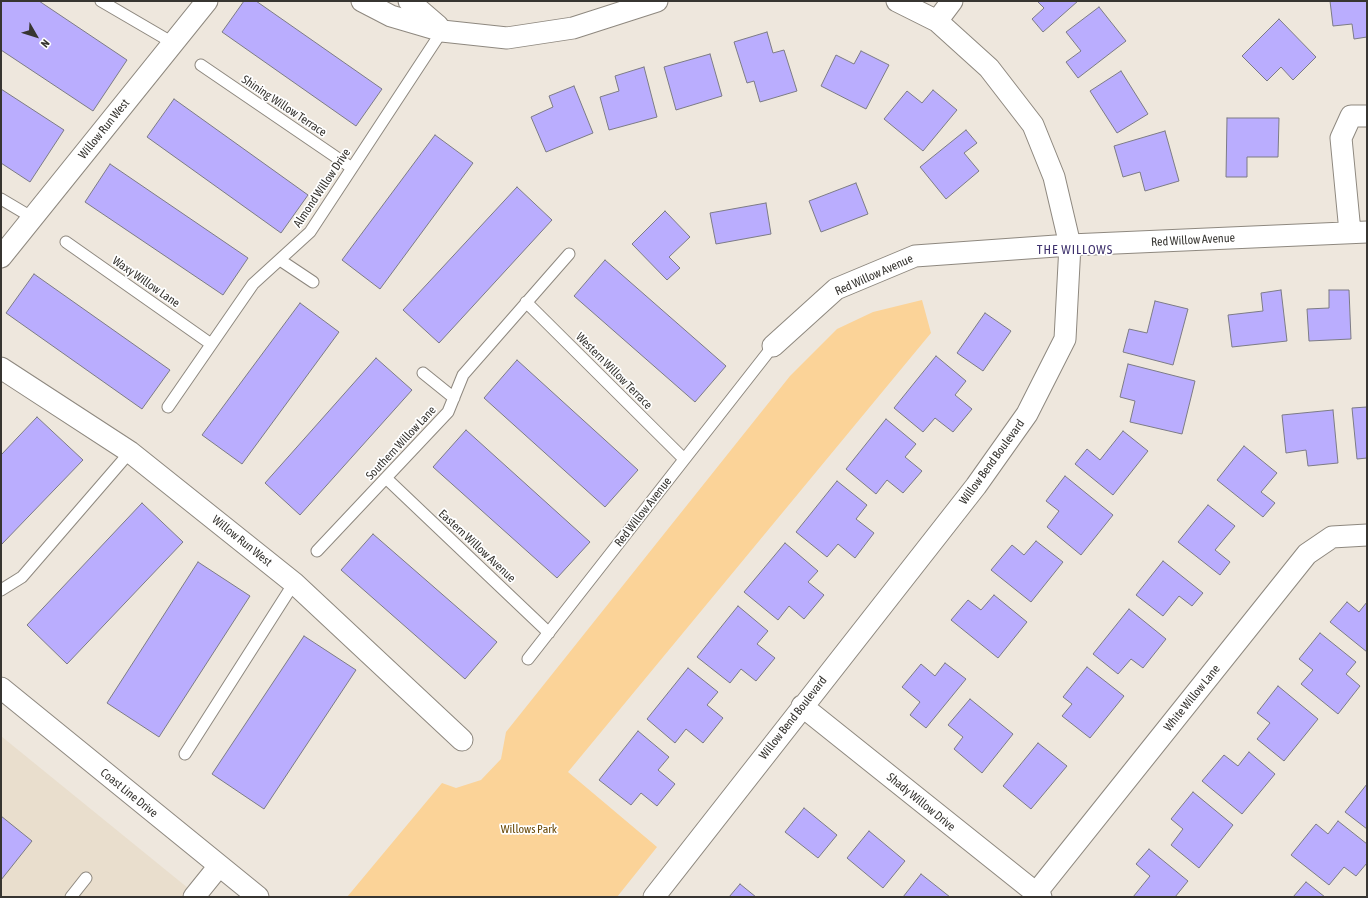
<!DOCTYPE html>
<style>
body{margin:0}
#map{position:relative;width:1368px;height:898px;overflow:hidden;background:#eee7dd;font-family:"Asap Condensed",sans-serif}
canvas{display:block}
.frame{position:absolute;inset:0;border:2px solid #373531;pointer-events:none}
.north{position:absolute;left:16px;top:16px;width:40px;height:40px;-webkit-text-stroke:3px #fff;paint-order:stroke;rotate:129deg;font-size:11px;font-weight:700;line-height:16px;text-align:center;color:#373531}
.north::after{content:'';display:block;margin:auto;width:14px;height:18px;background:#373531;clip-path:polygon(50% 0,100% 100%,50% 72%,0 100%)}
</style>
<div id="map">
<canvas width="1368" height="898"></canvas>
<div class="frame"></div>
<div class="north">N</div>
</div>
<script>
const context = document.querySelector('canvas').getContext('2d');
context.lineJoin = 'round';
function paint(path, color) { context.fillStyle = color; context.fill(path, 'evenodd'); }
const shape = rows => new Path2D(rows.map(r => 'M' + r).join(''));
function trace(path, color, width, dash) { context.strokeStyle = color; context.lineWidth = width; context.lineCap = dash ? 'butt' : 'round'; context.setLineDash(dash || []); context.stroke(path); }
function drawText(font, color, halo, rows, align = 'center') {
  context.font = font + ' "Asap Condensed",sans-serif'; context.lineWidth = 3.5; context.setLineDash([]); context.textBaseline = 'middle'; context.strokeStyle = halo; context.fillStyle = color; for (const [text, x, y, turn = 0] of rows) {
    context.save(); context.translate(x, y); context.rotate((+turn || 0) * Math.PI / 180); context.textAlign = isNaN(turn) ? turn : align; if (halo) context.strokeText(text, 0, 0); context.fillText(text, 0, 0); context.restore();
  }
}
paint(shape([
 [1,736,199,897,1,897]
]), '#e9decd');
paint(shape([
 [922,300,931,333,568,772,657,847,617,897,347,897,442,783,456,788,481,780,501,759,506,732,790,376,837,329,873,312]
]), '#fbd398');
const building = shape([
 [1,1,39,1,127,60,93,111,1,50,1,1],
 [244,1,256,1,382,89,356,126,222,32,244,1],
 [1037,1,1078,1,1043,32,1032,19,1044,8,1037,1],
 [1330,1,1367,1,1367,37,1354,39,1352,24,1333,26,1330,1],
 [1099,7,1126,41,1078,78,1066,62,1081,51,1066,32,1099,7],
 [1279,19,1316,57,1293,80,1281,67,1267,81,1242,56,1279,19],
 [767,32,773,53,784,50,797,91,760,102,754,81,747,83,734,42,767,32],
 [861,51,889,65,866,109,821,86,836,55,854,64,861,51],
 [710,54,722,96,676,110,664,67,710,54],
 [644,67,657,117,609,130,600,97,619,91,615,76,644,67],
 [1121,71,1148,114,1117,133,1090,91,1121,71],
 [574,86,593,133,546,152,531,117,553,107,549,96,574,86],
 [1,89,64,130,30,182,1,163,1,89],
 [933,90,957,110,923,151,884,119,907,91,922,103,933,90],
 [174,99,308,195,281,233,147,137,174,99],
 [1227,118,1279,118,1278,157,1247,157,1247,177,1226,177,1227,118],
 [966,130,977,143,964,153,979,171,946,199,920,167,966,130],
 [1165,131,1179,181,1145,191,1140,172,1123,177,1114,146,1165,131],
 [435,135,473,163,380,289,342,260,435,135],
 [110,164,248,258,223,295,85,202,110,164],
 [856,183,868,214,821,232,809,201,856,183],
 [517,187,552,220,439,343,403,310,517,187],
 [766,203,771,234,716,244,710,213,766,203],
 [665,211,690,237,669,257,680,268,667,280,632,244,665,211],
 [605,260,726,366,695,402,574,296,605,260],
 [34,274,170,370,142,409,6,313,34,274],
 [1281,290,1287,341,1232,347,1228,315,1263,311,1261,293,1281,290],
 [1329,290,1349,290,1351,339,1309,341,1307,309,1329,308,1329,290],
 [1155,301,1188,309,1173,365,1123,352,1129,329,1147,333,1155,301],
 [300,303,339,332,242,464,202,435,300,303],
 [985,313,1011,331,983,371,957,353,985,313],
 [936,356,966,381,955,395,972,409,953,432,935,418,923,432,894,408,936,356],
 [376,358,412,390,300,515,265,483,376,358],
 [517,360,638,470,605,507,484,398,517,360],
 [1128,364,1195,381,1182,434,1130,422,1135,401,1120,397,1128,364],
 [1367,407,1367,458,1357,459,1352,408,1367,407],
 [1333,410,1338,463,1308,466,1306,450,1286,453,1282,415,1333,410],
 [37,417,83,460,1,545,1,455,37,417],
 [886,419,916,444,905,457,922,471,903,493,887,480,876,494,846,469,886,419],
 [466,430,590,542,557,578,433,467,466,430],
 [1123,431,1148,451,1113,495,1075,464,1087,449,1100,460,1123,431],
 [1244,446,1277,473,1261,492,1275,503,1263,517,1217,480,1244,446],
 [1065,476,1113,515,1081,555,1047,527,1059,511,1046,501,1065,476],
 [837,481,867,505,856,519,874,533,855,558,838,544,827,557,796,532,837,481],
 [142,503,183,542,67,664,27,625,142,503],
 [1208,505,1235,526,1215,550,1230,562,1220,575,1178,542,1208,505],
 [373,534,497,642,465,679,341,570,373,534],
 [1036,541,1063,562,1031,602,991,570,1012,545,1024,555,1036,541],
 [785,543,818,571,808,582,824,595,804,619,789,606,778,620,744,592,785,543],
 [1163,561,1203,593,1192,606,1179,596,1163,616,1136,595,1163,561],
 [198,562,250,596,159,737,107,703,198,562],
 [994,595,1027,622,998,658,951,620,968,600,981,610,994,595],
 [1347,602,1359,612,1367,602,1367,652,1330,622,1347,602],
 [738,606,768,631,757,644,775,658,756,681,741,669,730,683,697,657,738,606],
 [1129,609,1166,639,1143,668,1131,659,1118,674,1093,654,1129,609],
 [1320,633,1356,662,1346,674,1360,686,1338,714,1301,684,1313,670,1299,659,1320,633],
 [304,636,356,670,264,809,212,774,304,636],
 [945,663,966,679,926,728,910,715,920,702,902,687,921,664,935,676,945,663],
 [1087,667,1124,696,1090,738,1062,716,1072,704,1063,697,1087,667],
 [688,668,718,692,707,705,723,718,703,743,686,729,675,743,647,719,688,668],
 [1278,686,1318,719,1284,761,1257,739,1270,723,1257,713,1278,686],
 [970,699,1013,734,982,773,954,749,963,737,948,725,970,699],
 [638,731,669,757,658,770,675,784,657,806,641,793,631,805,599,780,638,731],
 [1038,743,1067,766,1031,809,1003,786,1038,743],
 [1249,752,1275,774,1242,814,1202,781,1224,755,1238,766,1249,752],
 [1367,784,1367,829,1345,812,1367,784],
 [1193,792,1233,825,1199,868,1171,845,1183,829,1171,819,1193,792],
 [804,808,837,835,818,858,785,832,804,808],
 [1,816,32,841,1,880,1,816],
 [1338,821,1367,844,1367,863,1356,876,1344,867,1329,885,1291,855,1316,824,1328,834,1338,821],
 [869,831,905,861,883,888,847,858,869,831],
 [1149,849,1188,881,1175,897,1133,897,1150,876,1136,864,1149,849],
 [921,874,950,897,903,897,921,874],
 [1306,882,1325,897,1293,897,1306,882],
 [740,884,756,897,729,897,740,884]
]);
paint(building, '#baadfe');
trace(building, '#7c7b85', 1);
const lane = shape([
 [101,1,173,43],
 [201,65,352,168],
 [1,199,33,218],
 [66,242,211,344],
 [280,260,313,282],
 [526,302,684,459],
 [423,373,454,398],
 [168,407,253,284,310,232,442,31],
 [387,479,549,633],
 [317,551,448,412,463,375,569,254],
 [1,590,22,577,130,452],
 [528,659,773,346],
 [185,754,294,583],
 [71,897,86,878]
]);
const street = shape([
 [362,1,391,16,442,31,507,38,573,28,657,1],
 [409,1,438,26],
 [937,21,952,1],
 [1350,232,1341,138,1351,116,1367,116],
 [1,257,207,1],
 [773,346,836,289,915,256,1070,245,1367,232],
 [1,368,130,452,294,583,462,740],
 [1,688,258,897],
 [802,706,1041,897],
 [1036,893,1307,554,1332,537,1367,535],
 [194,897,219,866],
 [654,897,976,486,1027,414,1065,339,1070,245,1054,177,1033,125,989,68,937,21,897,1]
]);
trace(lane, '#8e887f', 13);
trace(street, '#8e887f', 23);
trace(lane, '#fff', 11);
trace(street, '#fff', 21);
drawText('12px', '#373531', '#fff', [
 ["Shining Willow Terrace",284,106,34],
 ["Willow Run West",104,129,-51],
 ["Almond Willow Drive",322,188,-56],
 ["Red Willow Avenue",1193,240,-3],
 ["Red Willow Avenue",874,275,-24],
 ["Waxy Willow Lane",146,282,35],
 ["Western Willow Terrace",614,371,45],
 ["Southern Willow Lane",401,443,-47],
 ["Willow Bend Boulevard",992,462,-54],
 ["Red Willow Avenue",643,512,-52],
 ["Willow Run West",242,541,39],
 ["Eastern Willow Avenue",477,546,43],
 ["White Willow Lane",1192,698,-51],
 ["Willow Bend Boulevard",793,718,-52],
 ["Coast Line Drive",129,793,39],
 ["Shady Willow Drive",921,802,39]
]);
drawText('12px', '#6a4908', '#fff', [
 ["Willows Park",529,829]
]);
context.letterSpacing = '1px';
drawText('13px', '#3d306c', '#fff', [
 ["THE WILLOWS",1075,250]
]);
context.letterSpacing = '0px';
</script>
